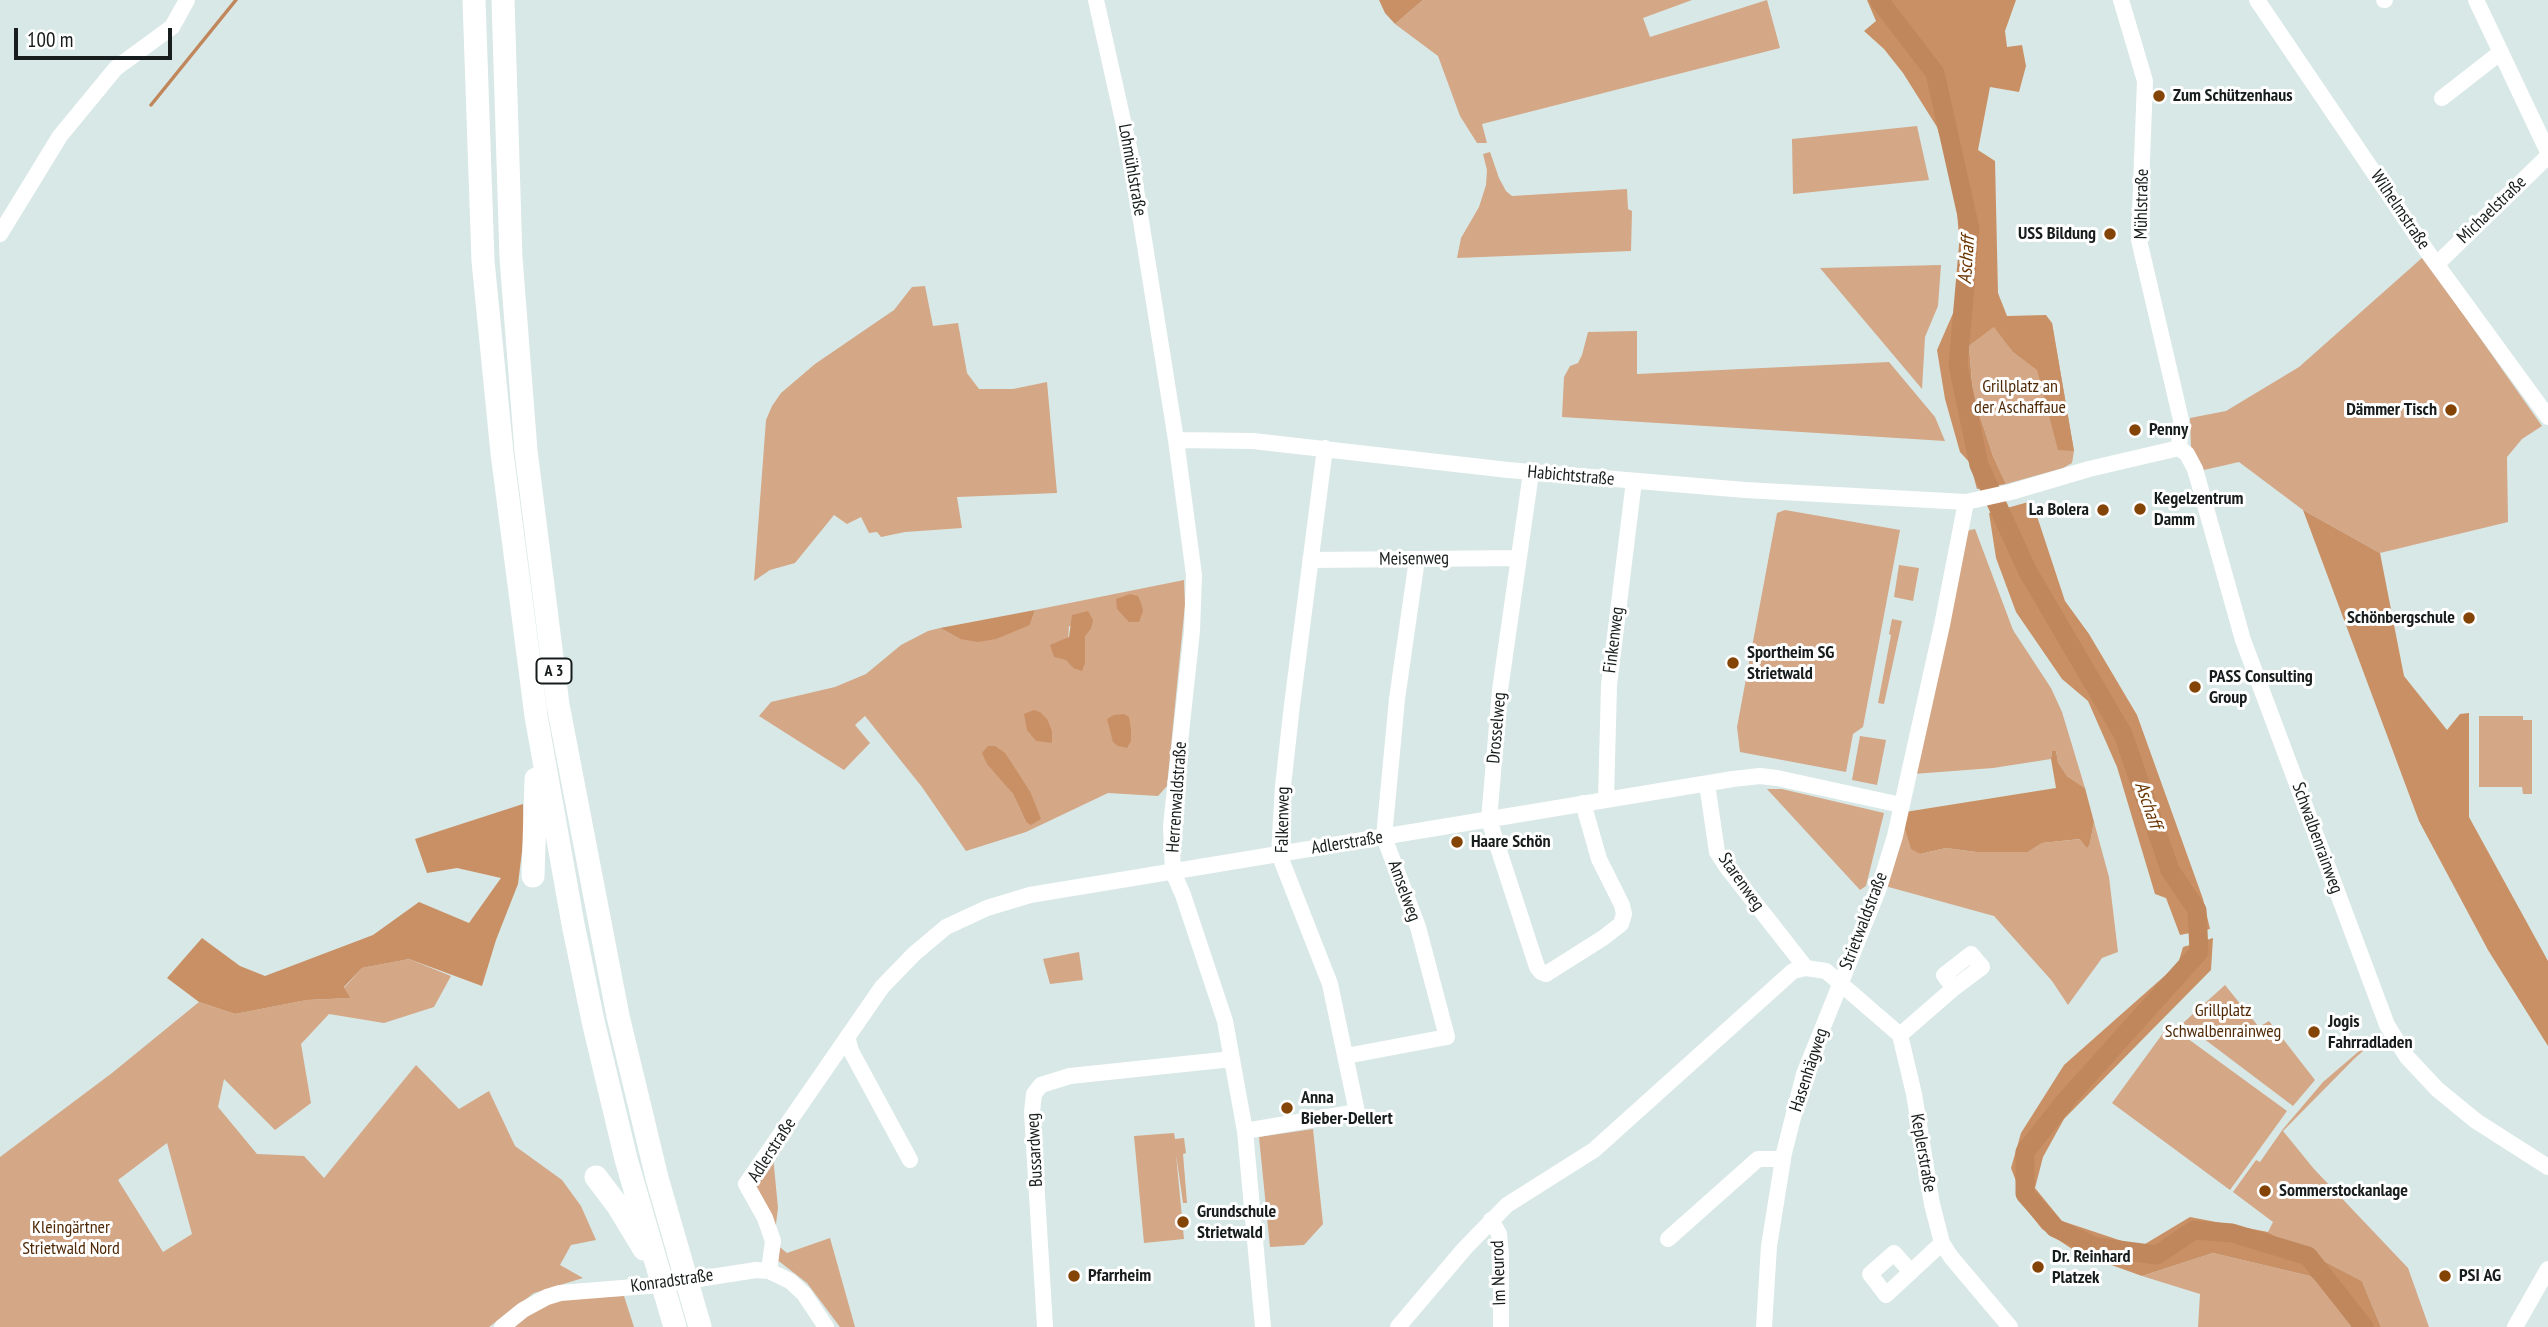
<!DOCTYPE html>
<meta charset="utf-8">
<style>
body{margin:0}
#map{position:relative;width:2548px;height:1327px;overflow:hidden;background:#d8e8e6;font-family:"PT Sans Narrow",sans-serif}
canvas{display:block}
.scale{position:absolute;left:14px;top:28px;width:158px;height:32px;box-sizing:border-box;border:4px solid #171d1c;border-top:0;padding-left:9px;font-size:21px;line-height:24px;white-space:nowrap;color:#171d1c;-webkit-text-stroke:5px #fff;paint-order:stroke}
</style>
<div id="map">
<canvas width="2548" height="1327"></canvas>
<div class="scale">100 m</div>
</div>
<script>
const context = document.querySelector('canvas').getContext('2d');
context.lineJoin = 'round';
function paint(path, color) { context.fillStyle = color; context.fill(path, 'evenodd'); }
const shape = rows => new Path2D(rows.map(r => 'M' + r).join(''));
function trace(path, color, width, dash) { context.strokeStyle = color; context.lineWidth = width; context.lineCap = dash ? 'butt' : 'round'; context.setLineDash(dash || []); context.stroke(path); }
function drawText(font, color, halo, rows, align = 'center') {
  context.font = font + ' "PT Sans Narrow",sans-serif'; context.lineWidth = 6; context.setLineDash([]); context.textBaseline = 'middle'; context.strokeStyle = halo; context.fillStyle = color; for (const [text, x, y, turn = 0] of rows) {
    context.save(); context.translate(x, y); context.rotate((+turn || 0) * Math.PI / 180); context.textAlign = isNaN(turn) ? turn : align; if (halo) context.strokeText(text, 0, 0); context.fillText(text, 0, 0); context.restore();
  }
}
paint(shape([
 [1423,0,1692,0,1643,18,1650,37,1767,0,1780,48,1482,124,1487,143,1477,143,1460,116,1438,56,1395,24],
 [1917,126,1929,180,1793,194,1792,139],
 [1490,152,1499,178,1506,191,1512,196,1627,189,1628,209,1632,211,1631,251,1457,258,1461,238,1479,207,1486,185,1487,170,1483,154],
 [2423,257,2542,426,2522,439,2507,457,2508,522,2380,553,2303,510,2239,462,2204,470,2191,448,2190,418,2226,411,2299,367],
 [1941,265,1938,306,1925,337,1922,389,1820,268],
 [925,286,933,326,958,323,967,373,979,389,1013,389,1047,382,1057,493,957,497,962,528,905,532,881,537,877,532,869,533,861,517,847,524,834,515,795,563,770,570,754,581,766,420,772,406,781,393,815,364,894,310,912,287],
 [2052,323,2074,451,2072,463,2063,468,2006,484,1993,456,1973,395,1969,346,1995,326,2012,351],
 [1637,331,1637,374,1889,362,1935,417,1945,441,1562,417,1564,377,1570,366,1578,363,1582,355,1588,332],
 [1785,510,1900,530,1863,727,1853,734,1846,772,1740,752,1737,727,1777,513],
 [1975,529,2013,630,2051,688,2062,712,2085,788,2067,776,2058,762,2056,751,2052,751,2051,759,1993,768,1913,774,1966,531],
 [1899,565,1919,568,1913,601,1894,597],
 [1184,580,1185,605,1167,786,1158,796,1108,793,1026,832,966,851,922,787,865,716,855,725,870,743,844,770,759,716,771,702,835,687,866,674,901,645,928,631,940,628,960,639,1030,625,1035,610],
 [1069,626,1091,629,1085,637,1085,649,1073,668,1067,660],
 [1018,774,1030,791,1026,822,1013,794,1001,779],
 [1892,619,1902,621,1884,704,1878,703,1891,635,1889,634],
 [2479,716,2523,716,2523,720,2532,720,2532,794,2523,794,2522,787,2479,787],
 [1860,736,1886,740,1877,785,1852,780],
 [1767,789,1782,789,1884,813,1866,886,1860,890],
 [1905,812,1905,830,1911,848,1920,854,1946,848,1976,852,2028,852,2042,843,2081,839,2090,843,2094,822,2109,877,2118,952,2102,958,2068,1005,2052,981,1994,916,1885,886],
 [1079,952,1083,980,1050,984,1043,959],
 [409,959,451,976,434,1007,384,1023,329,1014,301,1044,311,1103,275,1130,224,1079,218,1107,257,1154,304,1156,324,1178,416,1065,459,1109,489,1091,515,1146,562,1180,581,1206,596,1240,571,1245,560,1265,583,1278,534,1293,489,1327,0,1327,0,1157,112,1073,199,1002,235,1014,307,1000,349,998,344,988,362,968],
 [167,1143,192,1234,163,1252,118,1180],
 [2225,985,2259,1027,2269,1021,2315,1080,2293,1106,2183,1023],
 [2169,1025,2287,1111,2230,1190,2112,1103],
 [2379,1034,2381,1035,2354,1059,2283,1131,2314,1169,2408,1268,2429,1327,2381,1327,2362,1281,2268,1232,2273,1222,2233,1192,2256,1160,2260,1162,2283,1129,2323,1082],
 [1313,1129,1323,1224,1304,1245,1270,1247,1259,1137],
 [1174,1133,1175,1139,1184,1138,1186,1153,1183,1154,1187,1203,1183,1203,1176,1154,1184,1239,1144,1243,1134,1136],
 [773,1156,778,1208,775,1232,753,1184],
 [830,1238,855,1327,840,1327,807,1283,776,1259,776,1244,787,1253],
 [2213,1253,2310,1276,2344,1310,2351,1327,2198,1327,2200,1294,2142,1276],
 [624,1296,634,1327,510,1327,548,1303,563,1298]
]), '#d4a787');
paint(shape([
 [1379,0,1423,0,1395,24,1385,13],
 [1867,0,2016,0,2005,31,2007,47,2022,45,2026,66,2019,92,1990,87,1978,150,1995,161,1998,293,2007,316,2046,315,2052,323,2074,451,2058,450,2037,370,2012,351,1994,327,1969,346,1973,395,1993,456,2006,484,1977,489,1970,463,1960,452,1945,399,1937,350,1954,311,1961,264,1955,186,1937,127,1903,73,1884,49,1864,31,1876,21],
 [2032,501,2065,601,2089,634,2137,715,2203,899,2210,929,2180,935,2166,898,2155,894,2117,767,2088,701,2062,679,2016,612,1996,558,1989,513],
 [2303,510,2380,553,2404,676,2447,730,2460,714,2469,713,2469,817,2548,961,2548,1046,2488,950,2419,821],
 [1130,594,1138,596,1141,603,1143,611,1139,622,1129,622,1117,609,1116,599],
 [1035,610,1030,625,996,639,978,642,960,639,940,628],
 [1088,611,1093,620,1091,629,1085,637,1085,663,1082,671,1073,668,1066,660,1054,657,1050,645,1069,637,1072,615],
 [1034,710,1040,712,1047,719,1052,731,1052,743,1036,741,1027,730,1024,714],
 [1124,714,1129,717,1131,729,1131,741,1127,748,1118,746,1113,742,1107,719,1114,715],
 [988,746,995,746,1005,753,1030,791,1041,819,1031,825,1026,822,1013,794,987,764,982,753],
 [2052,751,2056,751,2058,762,2067,776,2085,788,2094,822,2090,843,2087,848,2080,839,2042,843,2028,852,1976,852,1946,848,1920,854,1911,849,1905,830,1905,812,2056,788,2051,759],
 [523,804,524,835,518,884,496,940,482,986,409,959,362,968,344,987,350,998,307,1000,235,1014,199,1002,167,978,202,938,240,966,265,976,373,935,419,902,469,923,501,878,457,868,427,873,415,839],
 [2213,938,2211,970,2064,1119,2043,1157,2035,1188,2062,1221,2140,1247,2190,1217,2268,1232,2362,1281,2381,1327,2351,1327,2344,1310,2310,1276,2213,1253,2142,1276,2078,1253,2042,1229,2027,1210,2011,1168,2021,1133,2064,1065,2178,964,2183,947]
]), '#ca9065');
trace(shape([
 [151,105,236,0]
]), '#c0875c', 3.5);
trace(shape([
 [1879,0,1935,73,1970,229,1958,365,1979,465,2028,572,2123,734,2170,870,2197,910,2199,952,2066,1100,2025,1152,2025,1194,2055,1228,2096,1247,2157,1255,2194,1230,2232,1233,2308,1256,2364,1327]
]), '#c0875c', 19);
trace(shape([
 [1096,0,1130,152,1176,440,1194,575,1192,631,1171,826,1173,872,1183,895,1225,1021,1245,1131,1263,1327],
 [2121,0,2145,81,2139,240,2181,420,2179,448],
 [2257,0,2429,254,2548,417],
 [2384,0,2385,0],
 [2476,0,2548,152],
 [2442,98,2501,52],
 [0,234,60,136,116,68,172,27,187,0],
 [2437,264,2548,156],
 [1176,440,1253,441,1508,470,1745,490,1966,502,2011,492,2089,469,2179,448],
 [2179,448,2187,454,2195,469,2243,640,2387,1025,2407,1057,2437,1089,2476,1121,2548,1167],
 [1531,473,1500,690,1489,820,1537,967,1541,972,1546,974,1603,938,1621,924,1624,914,1622,905,1599,859,1583,803],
 [1310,560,1519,558],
 [1707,784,1717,852,1726,866,1806,968],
 [1606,799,1609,685,1634,481],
 [1971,954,1982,967,1954,988,1944,975,1971,954],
 [1900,1035,1954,988],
 [848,1040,851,1051,910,1160],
 [1346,1056,1447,1037,1418,927,1384,837,1397,699,1417,559],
 [1245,1131,1357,1112,1330,984,1279,854,1283,786,1292,705,1325,448],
 [1491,1220,1499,1234,1501,1254,1501,1327],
 [1668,1239,1758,1159,1783,1159],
 [769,1271,773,1241,765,1218,746,1184,882,987,914,954,946,927,987,908,1030,895,1733,779,1760,776,1777,778,1901,805],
 [1911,1272,1894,1253,1870,1274,1886,1295,1942,1243],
 [502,1327,523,1310,547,1297,560,1293,660,1285,756,1270,769,1271,790,1281,804,1294,826,1327],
 [1045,1327,1032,1112,1034,1094,1041,1085,1070,1076,1232,1059],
 [1398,1327,1465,1248,1507,1205,1594,1150,1793,971,1806,968,1826,971,1900,1035,1914,1094,1932,1204,1942,1243,1951,1257,2010,1327],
 [1764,1327,1769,1246,1784,1153,1804,1074,1879,888,1895,836,1942,625,1966,502],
 [2515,1327,2548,1269]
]), '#fff', 16);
trace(shape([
 [474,0,483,261,502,453,536,716,573,924,593,1021,626,1159,675,1327],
 [503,0,511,258,526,451,558,705,618,1016,657,1178,700,1327],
 [533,876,536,779],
 [596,1177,618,1206,644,1249]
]), '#fff', 23);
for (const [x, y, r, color] of [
 [2159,96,7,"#834405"],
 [2110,234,7,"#834405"],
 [2451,410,7,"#834405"],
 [2135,430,7,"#834405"],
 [2140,509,7,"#834405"],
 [2103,510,7,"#834405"],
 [2469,618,7,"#834405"],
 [1733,663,7,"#834405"],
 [2195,687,7,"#834405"],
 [1457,842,7,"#834405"],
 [2314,1032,7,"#834405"],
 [1287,1108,7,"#834405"],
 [2265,1191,7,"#834405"],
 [1183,1222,7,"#834405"],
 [2038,1267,7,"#834405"],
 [1074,1276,7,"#834405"],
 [2445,1276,7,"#834405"]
]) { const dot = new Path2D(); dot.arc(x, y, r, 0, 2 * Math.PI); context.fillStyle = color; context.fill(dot); trace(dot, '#fff', 2.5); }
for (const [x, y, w] of [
 [554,671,35]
]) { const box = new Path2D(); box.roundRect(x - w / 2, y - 12.5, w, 25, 5); context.fillStyle = '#fff'; context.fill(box); trace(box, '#171d1c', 2); }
drawText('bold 16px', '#171d1c', null, [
 ["A 3",554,671]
]);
drawText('bold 18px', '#171d1c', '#fff', [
 ["Zum Schützenhaus",2173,96],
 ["USS Bildung",2096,234,"right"],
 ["Dämmer Tisch",2437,410,"right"],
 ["Penny",2149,430],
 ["Kegelzentrum",2154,499],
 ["Damm",2154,520],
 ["La Bolera",2089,510,"right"],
 ["Schönbergschule",2455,618,"right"],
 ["Sportheim SG",1747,653],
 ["Strietwald",1747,674],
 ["PASS Consulting",2209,677],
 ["Group",2209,698],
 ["Haare Schön",1471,842],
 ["Jogis",2328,1022],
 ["Fahrradladen",2328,1043],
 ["Anna",1301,1098],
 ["Bieber-Dellert",1301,1119],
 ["Sommerstockanlage",2279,1191],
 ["Grundschule",1197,1212],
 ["Strietwald",1197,1233],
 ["Dr. Reinhard",2052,1257],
 ["Platzek",2052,1278],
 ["Pfarrheim",1088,1276],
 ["PSI AG",2459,1276]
], 'left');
drawText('18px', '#171d1c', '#fff', [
 ["Lohmühlstraße",1132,170,80],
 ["Mühlstraße",2142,204,-89],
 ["Wilhelmstraße",2400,210,56],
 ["Michaelstraße",2492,210,-44],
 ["Habichtstraße",1571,476,5],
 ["Meisenweg",1414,559,-1],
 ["Finkenweg",1614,640,-83],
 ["Drosselweg",1497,728,-85],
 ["Herrenwaldstraße",1177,797,-86],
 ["Falkenweg",1283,820,-89],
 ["Schwalbenrainweg",2317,838,70],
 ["Adlerstraße",1347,843,-9],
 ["Starenweg",1741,882,55],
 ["Amselweg",1404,891,70],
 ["Strietwaldstraße",1864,921,-69],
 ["Hasenhägweg",1809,1070,-72],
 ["Adlerstraße",772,1150,-57],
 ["Bussardweg",1035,1150,-93],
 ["Keplerstraße",1923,1153,80],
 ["Im Neurod",1499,1273,-92],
 ["Konradstraße",672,1281,-8]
]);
drawText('18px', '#502a07', '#fff', [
 ["Grillplatz an",2020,387],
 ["der Aschaffaue",2020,408],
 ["Grillplatz",2223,1011],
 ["Schwalbenrainweg",2223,1032],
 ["Kleingärtner",71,1228],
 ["Strietwald Nord",71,1249]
]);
drawText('italic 19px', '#6b3500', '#fff', [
 ["Aschaff",1967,260,-86],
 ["Aschaff",2148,805,71]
]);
</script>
